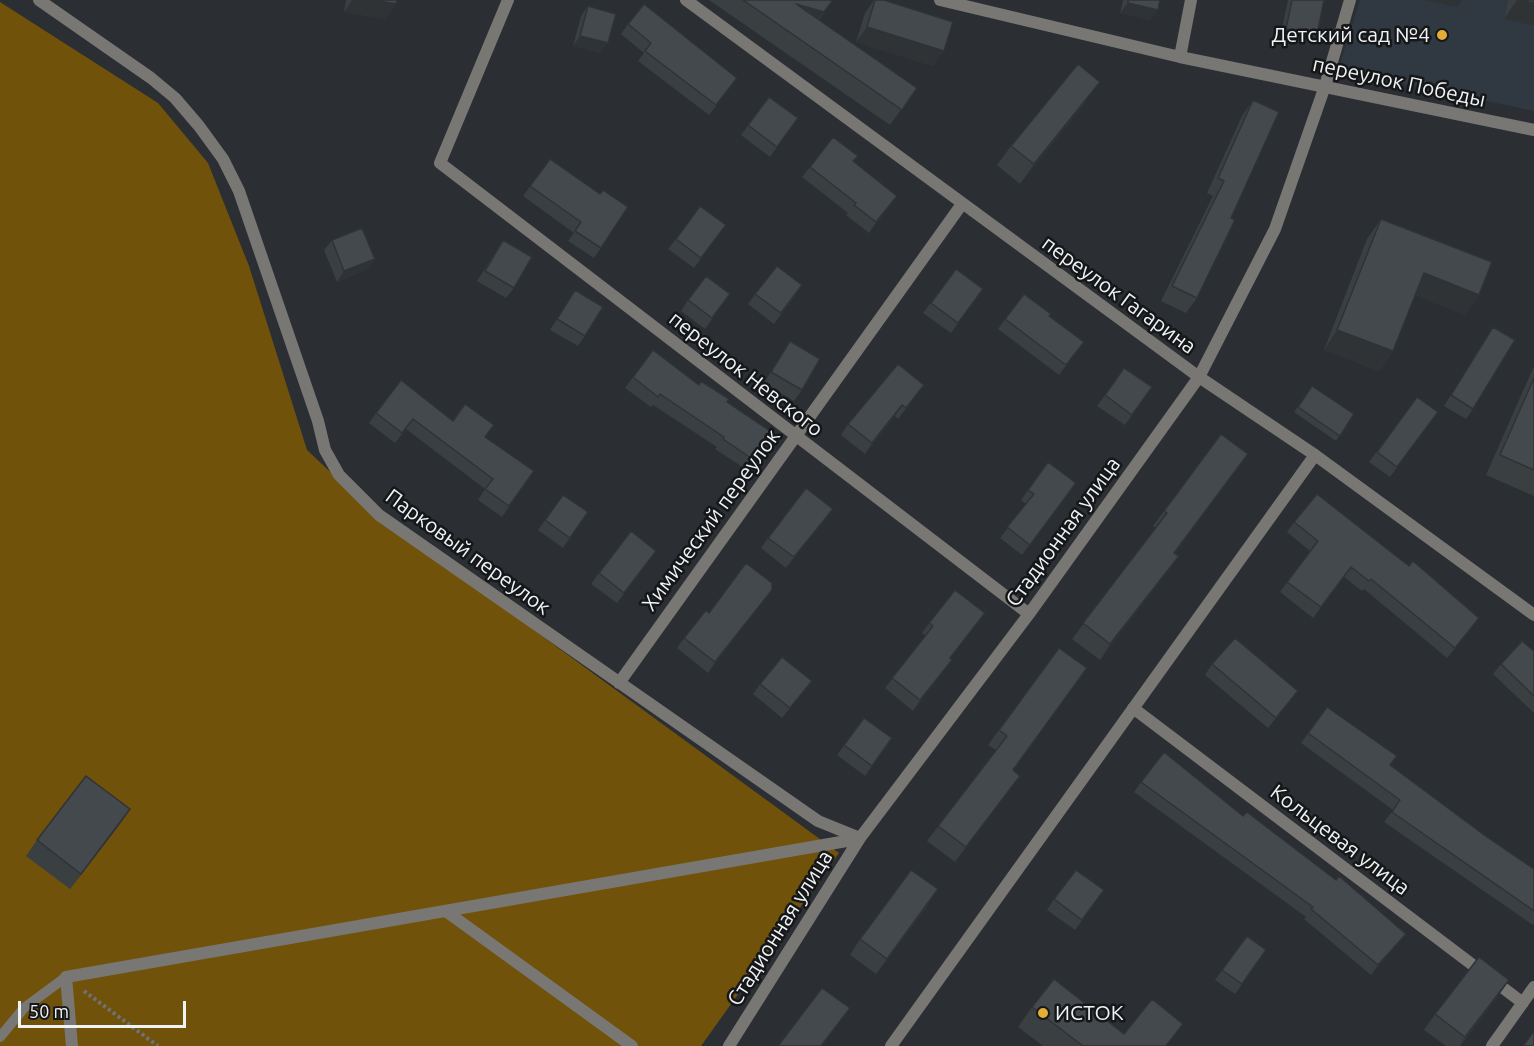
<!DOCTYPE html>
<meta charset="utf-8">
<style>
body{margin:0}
#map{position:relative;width:1534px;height:1046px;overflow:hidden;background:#2b2f33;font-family:Ubuntu,sans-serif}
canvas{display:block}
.scale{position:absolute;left:18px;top:1001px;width:168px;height:27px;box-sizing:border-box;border:3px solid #f0f3f6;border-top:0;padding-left:8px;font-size:18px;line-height:21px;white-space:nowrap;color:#f0f3f6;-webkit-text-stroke:4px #151719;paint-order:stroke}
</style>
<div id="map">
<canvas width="1534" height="1046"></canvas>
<div class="scale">50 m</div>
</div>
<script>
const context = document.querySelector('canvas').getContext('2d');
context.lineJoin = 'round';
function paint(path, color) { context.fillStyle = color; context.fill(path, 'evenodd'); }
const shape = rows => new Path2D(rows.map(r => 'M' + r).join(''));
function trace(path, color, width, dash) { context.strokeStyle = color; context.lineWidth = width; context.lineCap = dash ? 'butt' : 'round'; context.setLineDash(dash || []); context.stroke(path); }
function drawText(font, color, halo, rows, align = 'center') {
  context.font = font + ' Ubuntu,sans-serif'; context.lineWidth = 5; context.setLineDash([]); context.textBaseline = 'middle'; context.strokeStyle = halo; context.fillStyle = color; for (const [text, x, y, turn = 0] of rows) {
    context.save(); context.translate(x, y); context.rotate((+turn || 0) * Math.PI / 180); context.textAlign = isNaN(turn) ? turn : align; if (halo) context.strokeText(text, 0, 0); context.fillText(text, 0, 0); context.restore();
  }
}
paint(shape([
 [1360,0,1534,0,1534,111,1338,70]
]), '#303942');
paint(shape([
 [0,2,158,103,208,163,249,266,307,450,375,514,839,853,701,1046,0,1046]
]), '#71520a');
trace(shape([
 [84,991,158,1046]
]), '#6f7276', 4, [3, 3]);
trace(shape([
 [0,1037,24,1008,66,977]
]), '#797774', 10);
trace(shape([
 [39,0,151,78,175,98,199,126,223,159,239,191,318,421,325,450,339,475,379,515,818,821,860,838],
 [508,0,440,163,1029,614],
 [686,0,1199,377,1315,455,1534,615],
 [940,0,1180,57,1534,130],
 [1180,57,1191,0],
 [619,683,962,204],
 [1133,708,1523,1003],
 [447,912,632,1046],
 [72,1046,66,977,858,839],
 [729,1046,860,838,1029,614,1199,377,1275,229,1325,86,1350,0],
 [891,1046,1315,455],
 [1492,1046,1534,987]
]), '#797774', 12);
paint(shape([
 [346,0,397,0,396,4,385,19,344,12],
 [709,0,833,0,819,20,917,88,890,125],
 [874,0,884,0,933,66,856,42,865,13],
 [1123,0,1160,0,1150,20,1120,13],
 [1288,0,1324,0,1310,45,1280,38],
 [1508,0,1534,0,1534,26,1504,19],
 [588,6,601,53,573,46,581,16],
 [628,24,730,88,709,115,638,61,644,53,621,34],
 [769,97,798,118,770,157,741,135],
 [1253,100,1197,298,1186,313,1161,301,1213,196,1207,193,1242,116],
 [1086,102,1020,184,997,165,1011,146],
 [550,159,600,194,628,207,594,258,568,241,574,233,523,196],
 [854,162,890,206,869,233,846,215,848,213,802,177,810,167],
 [1381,219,1479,295,1465,315,1415,295,1393,351,1379,371,1324,350,1367,239],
 [726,225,694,268,668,249,676,239],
 [332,240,375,259,368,269,337,282,324,250],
 [503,240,514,288,506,298,477,281],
 [956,269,976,299,951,333,923,313],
 [575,290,585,336,578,346,550,330],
 [730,294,705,329,681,311,688,300],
 [755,294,795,296,774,324,748,304],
 [1049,316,1084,342,1059,375,998,329,1005,319],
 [1493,327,1473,409,1466,419,1444,406],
 [790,341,802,390,794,401,764,383],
 [1534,366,1534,496,1486,475],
 [633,377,699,385,727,402,751,458,744,468,715,449,717,447,653,405,651,407,625,388],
 [924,385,898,419,895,416,865,454,841,435,848,424],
 [1312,386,1354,414,1336,441,1294,412],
 [1152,387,1125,425,1097,406,1105,395],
 [1417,397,1438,412,1390,477,1369,462],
 [376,413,453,421,485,437,534,471,502,517,478,500,485,489,406,429,395,443,369,423],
 [1048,462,1068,493,1022,555,1000,538,1026,504,1021,500],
 [1237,469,1175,553,1179,556,1168,571,1100,660,1072,639,1156,528,1153,526,1164,511],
 [563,495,588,512,563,548,538,530],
 [833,509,826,519,786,568,761,548,768,538],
 [1294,522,1472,628,1447,658,1364,589,1362,591,1344,577,1313,618,1280,592,1310,551,1287,532],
 [649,561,617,603,591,584,599,573],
 [764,600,708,673,677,648,684,638,709,613],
 [929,623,977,624,950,658,952,660,945,670,913,711,885,688,926,636,922,633],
 [1059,648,1013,770,1020,776,955,862,927,841,996,750,988,745],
 [1534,651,1534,713,1493,674,1501,664],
 [1212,664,1291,701,1268,728,1205,675],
 [812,681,805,691,782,718,753,694,760,684],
 [1327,707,1391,765,1487,837,1534,869,1534,923,1533,925,1384,822,1393,810,1301,743],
 [864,718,892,738,865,776,837,755],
 [1141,782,1243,816,1336,880,1406,934,1398,944,1371,975,1304,919,1306,917,1134,792],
 [130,809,70,889,26,856,37,840],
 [1104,890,1075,930,1047,910,1054,899],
 [928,905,876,974,850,955,860,939],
 [1247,936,1266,950,1235,994,1215,980],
 [1499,995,1460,1046,1446,1046,1424,1030,1435,1014],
 [1032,1007,1124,1034,1167,1046,1043,1046,1018,1027]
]), '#3a3f42');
paint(shape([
 [352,0,373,0,396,4,385,19,344,12],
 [833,0,812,28,796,4],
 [1424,0,1462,0,1457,7],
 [1517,0,1534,3,1534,26,1504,19],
 [1128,3,1158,10,1150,20,1120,13],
 [867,27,944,51,933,66,856,42],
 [1286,29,1317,35,1310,45,1280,38],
 [580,36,608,43,601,53,573,46],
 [1100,82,1086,102,1020,184,1034,164],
 [897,196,890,206,869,233,876,222],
 [375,259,368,269,337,282,344,271],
 [1424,273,1479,295,1465,315,1410,293],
 [1337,330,1393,351,1379,371,1324,350],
 [902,405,895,416,865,454,872,443],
 [833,509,826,519,786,568,794,557],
 [1179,556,1168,571,1100,660,1110,644],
 [772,590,764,600,708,673,715,662],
 [952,660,945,670,913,711,920,700],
 [812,681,805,691,782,718,790,708],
 [1298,691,1291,701,1268,728,1276,718],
 [1020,776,1009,791,955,862,966,847],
 [130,809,120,824,70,889,81,874],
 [1406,934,1398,944,1371,975,1378,965],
 [1509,980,1499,995,1459,1046,1465,1037]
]), '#303336');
const building = shape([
 [373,0,397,0,396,4,373,0],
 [743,0,833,0,824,12,796,4,917,88,902,110,743,0],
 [875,0,884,0,953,22,944,51,867,27,875,0],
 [1128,0,1160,0,1158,10,1128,3,1128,0],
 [1292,0,1324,0,1317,35,1286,29,1292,0],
 [1520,0,1534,0,1534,3,1520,0],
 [644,4,737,78,716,105,645,51,651,43,628,24,644,4],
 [588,6,616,14,608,43,580,36,588,6],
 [1078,64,1100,82,1034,164,1011,146,1078,64],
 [769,97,798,118,777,147,748,125,769,97],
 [1253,100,1279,112,1231,218,1235,220,1197,298,1172,286,1224,181,1218,178,1253,100],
 [833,137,858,156,853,161,897,196,876,222,854,205,856,203,810,167,833,137],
 [550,159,600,194,603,190,628,207,601,248,575,231,581,222,530,186,550,159],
 [700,206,726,225,701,258,676,239,700,206],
 [1381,219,1492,262,1479,295,1424,273,1393,351,1337,330,1381,219],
 [362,228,375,259,344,271,332,240,362,228],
 [503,240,532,257,514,288,485,271,503,240],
 [777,266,802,285,781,313,755,294,777,266],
 [956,269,983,289,958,323,931,303,956,269],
 [706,276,730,294,712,318,688,300,706,276],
 [575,290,603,307,585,336,557,319,575,290],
 [1024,294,1051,314,1049,316,1084,342,1066,365,1005,319,1024,294],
 [1493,327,1515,340,1473,409,1451,395,1493,327],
 [790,341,820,359,802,390,771,372,790,341],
 [653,350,699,385,701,381,729,399,727,402,770,431,751,458,723,439,724,437,660,394,658,397,633,377,653,350],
 [898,364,924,385,906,408,902,405,872,443,848,424,898,364],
 [1124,368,1152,387,1132,415,1105,395,1124,368],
 [1534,378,1534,470,1500,455,1534,378],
 [401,380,453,421,465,404,494,425,485,437,534,471,509,506,485,489,493,479,413,419,402,433,376,413,401,380],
 [1312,386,1354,414,1340,436,1298,407,1312,386],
 [1417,397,1438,412,1397,467,1377,452,1417,397],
 [1221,434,1248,454,1174,553,1179,556,1110,644,1083,623,1167,513,1164,511,1221,434],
 [1048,462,1076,483,1030,545,1007,527,1034,494,1028,490,1048,462],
 [806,488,833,509,794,557,768,538,806,488],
 [1317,494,1409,566,1413,561,1479,618,1455,648,1371,579,1369,581,1351,567,1321,607,1287,582,1318,541,1294,522,1317,494],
 [563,495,588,512,570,538,545,520,563,495],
 [631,531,656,551,624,593,599,573,631,531],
 [746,563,772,583,772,590,715,662,684,638,706,610,709,613,746,563],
 [955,590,985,613,950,658,952,660,920,700,892,678,933,626,929,623,955,590],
 [1235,638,1298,691,1276,718,1212,664,1235,638],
 [1522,641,1534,651,1534,696,1501,664,1522,641],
 [1059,648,1087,668,1013,770,1020,776,966,847,938,826,1007,736,999,730,1059,648],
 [782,657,812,681,790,708,760,684,782,657],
 [1327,707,1397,756,1390,765,1487,837,1534,869,1534,911,1392,812,1400,800,1308,733,1327,707],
 [864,718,892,738,872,766,844,745,864,718],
 [1164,752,1243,816,1247,812,1336,880,1339,876,1406,934,1378,965,1311,909,1313,907,1141,782,1164,752],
 [86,776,130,809,81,874,37,840,86,776],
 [911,870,938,889,887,959,860,939,911,870],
 [1076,870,1104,890,1082,920,1054,899,1076,870],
 [1247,936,1266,950,1242,984,1222,970,1247,936],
 [1479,957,1509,980,1465,1037,1435,1014,1479,957],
 [1054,979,1124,1034,1152,999,1183,1024,1166,1046,1083,1046,1032,1007,1054,979],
 [822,988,850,1008,821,1046,778,1046,822,988],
 [1534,1031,1534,1046,1523,1046,1534,1031]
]);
paint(building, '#44494d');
trace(building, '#303336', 1.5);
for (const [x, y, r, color] of [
 [1442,35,6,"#e5ad36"],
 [1043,1013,6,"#e5ad36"]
]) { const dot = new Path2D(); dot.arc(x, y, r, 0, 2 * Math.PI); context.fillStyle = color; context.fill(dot); trace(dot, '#151719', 2); }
drawText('21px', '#f0f3f6', '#151719', [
 ["Детский сад №4",1430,35],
 ["ИСТОК",1055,1013,"left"]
], 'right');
drawText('21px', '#f0f3f6', '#151719', [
 ["переулок Победы",1399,82,12],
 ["переулок Гагарина",1119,295,36],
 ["переулок Невского",746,374,38],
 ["Химический переулок",711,520,-54],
 ["Стадионная улица",1063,532,-54],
 ["Парковый переулок",468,552,36],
 ["Кольцевая улица",1340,840,37],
 ["Стадионная улица",780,928,-58]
]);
</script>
